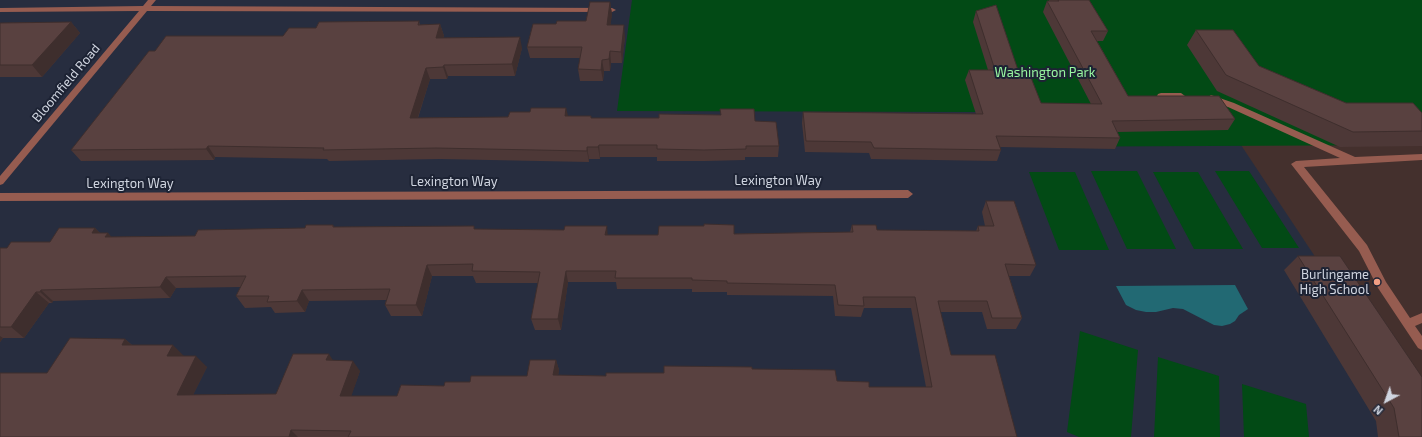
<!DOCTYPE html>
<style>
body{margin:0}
#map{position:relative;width:1422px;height:437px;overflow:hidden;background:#272d3f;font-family:"Exo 2",sans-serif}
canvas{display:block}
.north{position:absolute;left:1366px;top:381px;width:40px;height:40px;-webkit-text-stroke:3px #1d2334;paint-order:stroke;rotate:221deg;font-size:11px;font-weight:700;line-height:16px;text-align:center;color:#d0d5e0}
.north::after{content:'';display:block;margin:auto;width:14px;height:18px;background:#d0d5e0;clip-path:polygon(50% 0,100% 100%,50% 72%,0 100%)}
</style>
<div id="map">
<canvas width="1422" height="437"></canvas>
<div class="north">N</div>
</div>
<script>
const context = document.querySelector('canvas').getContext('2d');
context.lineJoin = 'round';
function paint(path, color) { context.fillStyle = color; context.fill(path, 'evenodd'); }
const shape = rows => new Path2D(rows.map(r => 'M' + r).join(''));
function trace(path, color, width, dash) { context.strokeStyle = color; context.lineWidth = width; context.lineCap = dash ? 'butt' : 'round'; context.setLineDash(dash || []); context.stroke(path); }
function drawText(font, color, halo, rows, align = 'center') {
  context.font = font + ' "Exo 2",sans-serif'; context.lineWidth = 4; context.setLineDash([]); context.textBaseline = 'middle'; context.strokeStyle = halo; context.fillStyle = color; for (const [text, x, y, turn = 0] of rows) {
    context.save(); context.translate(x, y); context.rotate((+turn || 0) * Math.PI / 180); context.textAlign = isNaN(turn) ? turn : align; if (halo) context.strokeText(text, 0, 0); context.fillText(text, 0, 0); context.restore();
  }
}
paint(shape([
 [1241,145,1422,145,1422,418]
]), '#44302d');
paint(shape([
 [632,0,1422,0,1422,145,992,147,983,112,617,111],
 [1091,171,1137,171,1176,249,1127,249],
 [1215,171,1249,171,1299,248,1262,248],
 [1029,172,1075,172,1109,250,1059,250],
 [1153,172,1198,172,1243,249,1194,249],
 [1080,331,1138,350,1131,437,1079,437,1067,432],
 [1158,357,1219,376,1220,437,1154,437],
 [1242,384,1306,404,1309,437,1244,437]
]), '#024a15');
paint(shape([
 [1235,285,1248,309,1239,315,1235,321,1230,324,1222,326,1214,325,1183,309,1173,308,1156,312,1146,312,1136,310,1126,305,1116,286]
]), '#226973');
paint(shape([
 [148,0,156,0,151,6,612,8,616,10,612,12,147,11,3,184,0,185,0,176,139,11,0,12,0,8,143,6,148,0],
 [1161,93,1181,93,1185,96,1181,99,1158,98,1157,96,1158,94,1161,93],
 [1211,95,1234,103,1355,157,1422,154,1422,160,1304,167,1367,245,1386,282,1410,318,1422,313,1422,323,1415,326,1422,336,1422,350,1418,348,1378,288,1359,251,1291,164,1296,161,1340,158,1228,107,1208,100,1207,98,1211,95],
 [908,190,913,194,908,198,0,201,0,193,908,190]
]), '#965c50');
paint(shape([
 [1049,0,1089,0,1108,31,1103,41,1097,41,1128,96,1235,119,1228,130,1117,132,1120,138,1115,149,1000,147,1001,150,997,161,871,159,869,153,805,152,802,123,803,112,976,114,965,80,969,70,988,70,973,22,976,11,1041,103,1091,104,1043,12,1047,1,1049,1],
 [610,2,612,14,610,25,625,37,622,63,611,63,610,71,604,71,603,81,580,81,578,69,580,58,530,58,527,47,556,24,586,21],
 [419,21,420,25,440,24,444,36,443,38,522,48,515,76,448,76,447,79,430,79,418,118,568,116,591,118,755,121,779,146,778,157,745,157,745,160,705,161,657,161,657,157,600,157,600,159,589,159,589,162,440,159,329,161,327,159,215,157,214,160,81,161,71,150,155,51,283,36,316,28],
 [71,22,80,33,42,77,0,77,0,23],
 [1196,30,1259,66,1346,103,1422,113,1422,146,1340,147,1217,91,1187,45],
 [986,201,1036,265,1030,276,1009,276,1022,318,1016,329,987,329,982,312,940,312,951,355,1017,437,0,437,47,373,125,339,132,345,184,356,183,356,207,367,193,395,276,394,333,360,360,371,351,396,397,396,444,386,527,376,556,360,559,370,558,375,606,376,752,369,837,381,869,387,926,387,911,308,864,308,861,317,835,316,833,296,727,295,727,292,692,292,692,289,617,289,616,282,568,282,561,330,535,330,531,319,538,283,476,283,473,276,432,276,422,316,391,316,385,305,386,300,309,301,305,312,275,313,271,307,245,308,236,296,241,287,176,288,170,298,53,301,52,303,49,303,24,338,3,338,0,342,0,248,7,248,50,242,95,228,100,233,108,233,111,237,195,236,305,228,333,225,334,227,476,229,608,235,658,235,850,232,852,225,877,230,976,231,978,226,985,226,982,212],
 [1298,256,1422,437,1378,437,1376,421,1284,270]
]), '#4d3837');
paint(shape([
 [610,2,612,14,609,37,607,25],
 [71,22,80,33,42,77,32,65],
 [440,24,444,36,439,49,436,38],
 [624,25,625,37,622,63,621,52],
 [520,37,522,48,515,76,512,64],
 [610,51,611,63,610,71,609,59],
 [602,60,604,71,603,81,601,70],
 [444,65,448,76,447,79,443,67],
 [426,68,430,79,414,129,410,118],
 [566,108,569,119,565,116],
 [599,145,600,157,600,159,598,147],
 [208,146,215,157,214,160,206,149],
 [587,147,589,159,589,162,587,151],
 [607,226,608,238,605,235],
 [95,228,106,239,92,233],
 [108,233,118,244,105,237],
 [427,265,432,276,422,316,416,305],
 [566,271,568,282,561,330,558,319],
 [166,277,176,288,170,298,160,287],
 [41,290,53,301,52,303,40,292],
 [302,290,309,301,305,312,297,301],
 [36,292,49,303,24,338,11,327],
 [0,336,3,338,0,342],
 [125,339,137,350,122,345],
 [173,345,184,356,178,367,167,356],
 [329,354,336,365,326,360],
 [196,356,207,367,188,405,177,395],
 [556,360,559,370,557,386,553,375],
 [353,361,360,371,348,406,340,396],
 [291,430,298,437,289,437]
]), '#3e2e2d');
const building = shape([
 [1058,0,1089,0,1108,31,1091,31,1128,96,1219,96,1235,119,1112,121,1120,138,996,136,1001,150,874,148,871,142,806,141,803,112,983,114,969,70,995,70,976,11,996,5,1018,70,1028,70,1041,103,1102,104,1047,1,1059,1,1058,0],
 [590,2,610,2,607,25,624,25,621,52,610,51,609,59,602,60,601,70,578,69,582,47,527,47,533,24,556,24,557,21,586,21,590,2],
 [419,21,418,25,440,24,436,38,520,37,512,64,444,65,443,67,426,68,410,118,508,117,510,112,530,112,531,108,566,108,565,116,591,116,591,118,659,118,659,114,721,115,720,109,754,109,755,121,776,122,779,146,746,146,746,149,704,150,657,149,657,145,599,145,598,147,587,147,587,151,436,148,323,150,324,148,208,146,206,149,71,150,149,51,155,51,166,36,283,36,289,28,316,28,319,22,419,21],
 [71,22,32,65,0,65,0,23,71,22],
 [1196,30,1233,30,1259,66,1346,103,1413,103,1422,113,1422,131,1353,132,1226,75,1196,30],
 [986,201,1014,201,1036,265,1005,264,1022,318,992,318,987,301,938,301,951,355,995,355,1017,437,348,437,351,431,291,430,289,437,0,437,0,373,47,373,70,338,125,339,122,345,173,345,167,356,196,356,177,395,276,394,293,354,329,354,326,360,353,361,340,396,397,396,401,385,444,386,445,382,470,382,471,376,527,376,530,360,556,360,553,375,606,376,606,373,664,373,664,366,752,367,752,369,835,370,837,381,869,382,869,387,932,387,915,297,863,297,864,306,838,305,835,285,727,283,727,281,692,280,692,278,615,278,616,271,566,271,558,319,531,319,540,272,472,271,473,264,427,265,416,305,385,305,390,289,302,290,297,301,267,302,269,296,236,296,246,276,166,277,160,287,41,290,40,292,36,292,11,327,0,327,0,248,7,248,11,242,50,242,59,228,95,228,92,233,108,233,105,237,195,236,198,230,305,228,306,225,333,225,333,227,474,226,474,229,564,230,565,226,607,226,605,235,658,235,659,226,704,226,704,224,734,225,734,234,853,232,852,225,876,225,877,230,979,231,978,226,994,226,986,201],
 [1298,256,1340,256,1422,377,1422,437,1399,437,1394,408,1298,256]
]);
paint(building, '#594140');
trace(building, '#3e2e2d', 1);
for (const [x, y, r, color] of [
 [1377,282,4,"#f39f84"]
]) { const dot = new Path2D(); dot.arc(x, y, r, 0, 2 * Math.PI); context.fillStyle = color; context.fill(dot); trace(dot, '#1d2334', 1.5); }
drawText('13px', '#98f6a1', '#1d2334', [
 ["Washington Park",1045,73]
]);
drawText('13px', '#d0d5e0', '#1d2334', [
 ["Bloomfield Road",66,83,-50],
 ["Lexington Way",778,181],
 ["Lexington Way",454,182],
 ["Lexington Way",130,184]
]);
drawText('13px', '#d0d5e0', '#1d2334', [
 ["Burlingame",1369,275],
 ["High School",1369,290]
], 'right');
</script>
